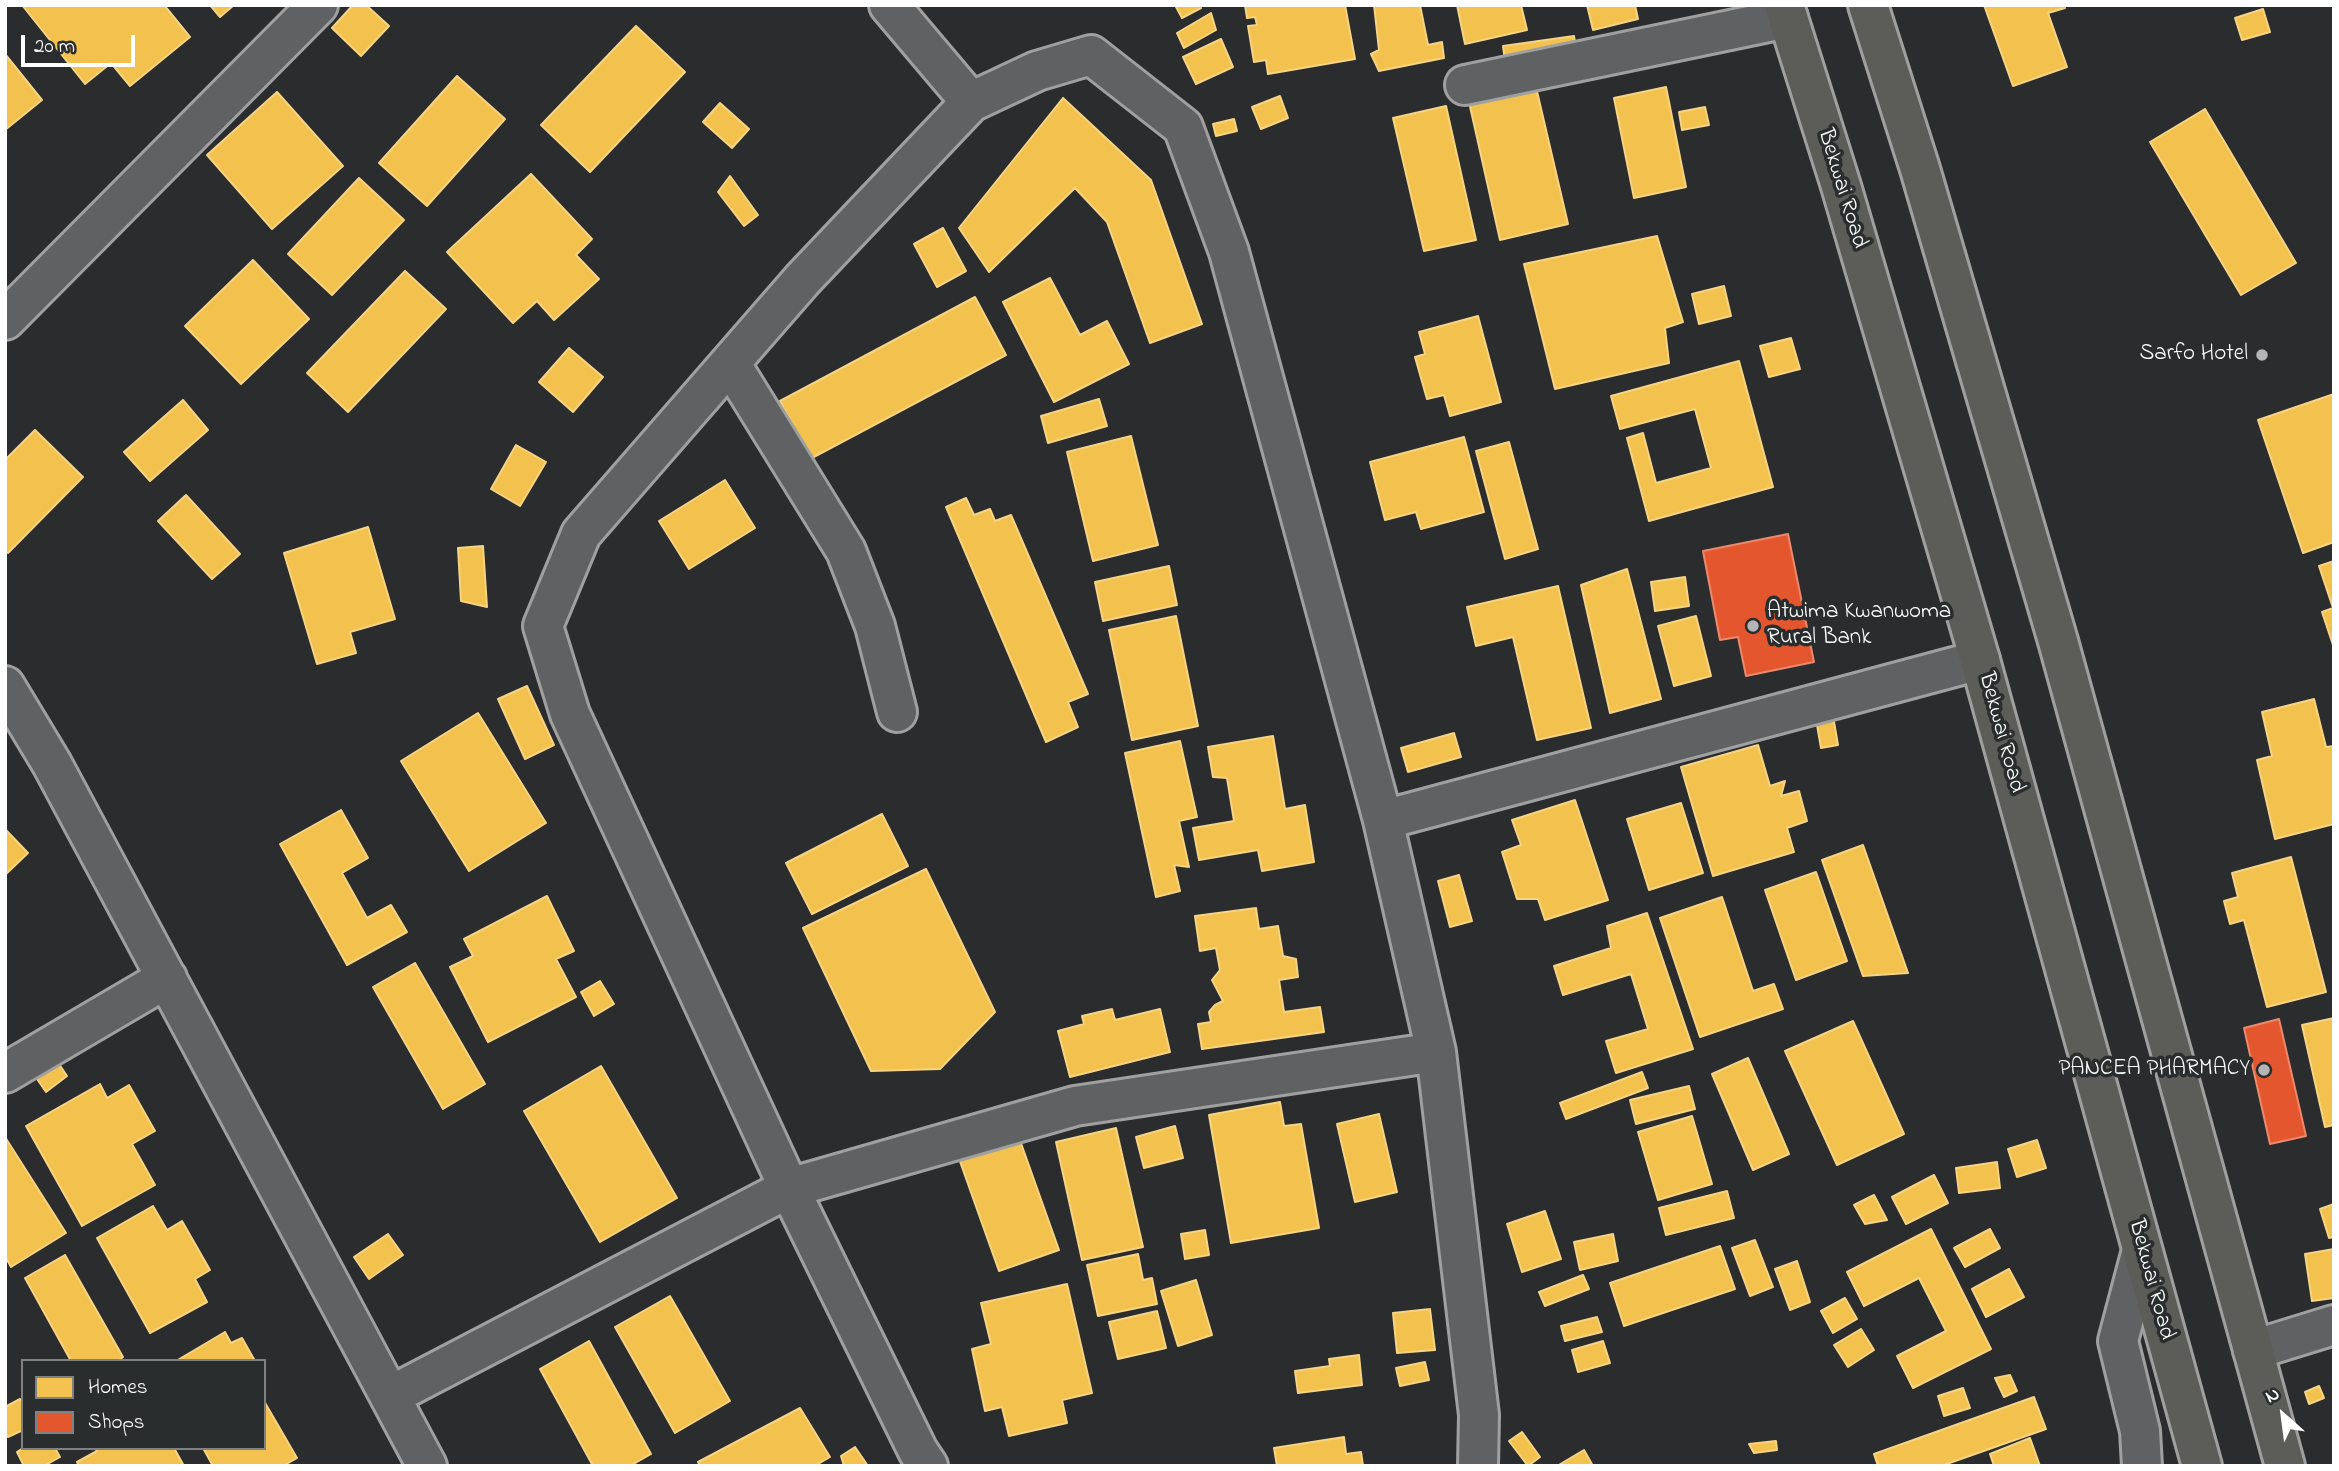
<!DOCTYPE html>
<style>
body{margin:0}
#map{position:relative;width:2339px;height:1471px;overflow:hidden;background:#2b2c2d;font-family:"Indie Flower",sans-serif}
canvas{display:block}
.frame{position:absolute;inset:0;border:7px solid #fff;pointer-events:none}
.legend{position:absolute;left:21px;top:1359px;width:245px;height:91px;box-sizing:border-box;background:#2a2d2e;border:2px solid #7f8182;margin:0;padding:9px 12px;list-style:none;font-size:21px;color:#fff}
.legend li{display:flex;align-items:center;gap:14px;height:35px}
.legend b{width:35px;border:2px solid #7f8182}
.north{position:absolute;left:2248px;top:1380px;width:70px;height:70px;-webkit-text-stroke:5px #2a2d2e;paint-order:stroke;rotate:332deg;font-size:19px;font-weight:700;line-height:28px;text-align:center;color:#fff}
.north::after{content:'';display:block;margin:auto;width:24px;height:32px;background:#fff;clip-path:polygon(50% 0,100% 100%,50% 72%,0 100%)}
.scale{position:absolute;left:21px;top:35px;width:114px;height:32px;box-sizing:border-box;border:4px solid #fff;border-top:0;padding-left:9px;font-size:21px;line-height:24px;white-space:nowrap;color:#fff;-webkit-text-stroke:5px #2a2d2e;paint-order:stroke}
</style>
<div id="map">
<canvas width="2339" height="1471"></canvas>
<div class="frame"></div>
<ul class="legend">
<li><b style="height:19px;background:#f2c14e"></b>Homes</li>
<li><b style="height:19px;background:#e4572e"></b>Shops</li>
</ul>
<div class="north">N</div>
<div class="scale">20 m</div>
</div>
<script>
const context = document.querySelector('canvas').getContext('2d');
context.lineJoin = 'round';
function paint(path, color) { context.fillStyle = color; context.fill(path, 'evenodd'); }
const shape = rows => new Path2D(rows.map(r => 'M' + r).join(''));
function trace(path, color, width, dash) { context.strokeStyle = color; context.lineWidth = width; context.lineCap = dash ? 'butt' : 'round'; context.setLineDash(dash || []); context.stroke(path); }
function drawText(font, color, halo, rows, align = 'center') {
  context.font = font + ' "Indie Flower",sans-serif'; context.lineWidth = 7; context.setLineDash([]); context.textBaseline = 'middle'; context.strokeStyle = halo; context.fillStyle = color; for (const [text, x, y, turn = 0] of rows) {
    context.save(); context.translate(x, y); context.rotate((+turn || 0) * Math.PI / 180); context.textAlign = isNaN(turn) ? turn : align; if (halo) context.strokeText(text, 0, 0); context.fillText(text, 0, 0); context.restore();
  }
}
const homes = shape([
 [22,5,164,5,190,37,130,86,111,63,85,84,22,5],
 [210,5,234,5,220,17,210,5],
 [353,5,366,5,389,26,361,56,332,28,353,5],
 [1175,5,1200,5,1201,8,1182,18,1175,5],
 [1245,5,1345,5,1355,59,1268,74,1266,60,1254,62,1248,26,1257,25,1255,17,1247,18,1245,5],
 [1374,5,1420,5,1428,45,1442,42,1444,58,1379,71,1371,54,1379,50,1374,5],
 [1457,5,1521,5,1527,30,1465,44,1457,5],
 [1587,5,1635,5,1638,19,1593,30,1587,5],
 [1984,5,2064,5,2065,8,2048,13,2067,67,2013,86,1984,5],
 [2263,9,2270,32,2242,40,2235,18,2263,9],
 [1211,13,1216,30,1184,48,1177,33,1211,13],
 [636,26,685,72,590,172,541,125,636,26],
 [1574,36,1576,50,1505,61,1503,46,1574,36],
 [1221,39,1233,67,1196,84,1183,57,1221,39],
 [5,54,42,100,5,130,5,54],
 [457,76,505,119,427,206,379,163,457,76],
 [1536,87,1568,224,1500,240,1469,102,1536,87],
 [1666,87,1686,187,1634,198,1614,98,1666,87],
 [277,92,343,166,272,229,207,155,277,92],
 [1280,96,1288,118,1261,129,1252,107,1280,96],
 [1063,98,1151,180,1202,324,1150,343,1107,222,1075,188,989,272,959,228,1063,98],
 [720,103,749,129,732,148,703,122,720,103],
 [1446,106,1476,240,1424,251,1393,118,1446,106],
 [1705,107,1709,125,1682,130,1679,112,1705,107],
 [2205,109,2296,263,2241,295,2150,142,2205,109],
 [1234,119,1237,131,1216,136,1213,124,1234,119],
 [531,174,592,239,576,255,599,279,554,320,537,301,513,323,447,252,531,174],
 [730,176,758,215,744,226,718,192,730,176],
 [359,178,404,220,332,295,288,254,359,178],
 [943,228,966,271,937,287,914,244,943,228],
 [1657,236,1683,322,1665,328,1669,363,1555,389,1524,264,1657,236],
 [253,260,309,319,241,384,185,326,253,260],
 [405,271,446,309,348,412,307,373,405,271],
 [1050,278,1080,335,1107,321,1129,364,1054,402,1003,302,1050,278],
 [1724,286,1731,316,1699,324,1692,294,1724,286],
 [975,297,1006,355,810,459,780,401,975,297],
 [1478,316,1501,402,1450,416,1444,395,1427,399,1415,357,1425,354,1419,332,1478,316],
 [1791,338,1800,369,1769,377,1760,346,1791,338],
 [569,348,603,377,573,412,539,382,569,348],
 [1739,361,1773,487,1649,521,1627,438,1643,433,1656,483,1711,468,1695,409,1620,429,1611,396,1739,361],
 [2334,394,2334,542,2303,553,2258,420,2334,394],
 [1099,399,1107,426,1048,443,1041,416,1099,399],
 [183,400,208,430,150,481,124,452,183,400],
 [35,430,83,477,8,553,5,551,5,460,35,430],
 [1131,436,1158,545,1093,561,1067,452,1131,436],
 [1464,437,1484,512,1421,529,1416,512,1385,520,1370,462,1464,437],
 [1509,442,1538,549,1505,559,1476,451,1509,442],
 [516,445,546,462,520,506,491,489,516,445],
 [725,480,755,528,689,569,659,521,725,480],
 [186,495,240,554,212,579,158,521,186,495],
 [966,498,974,515,990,509,995,521,1011,515,1088,694,1068,702,1078,727,1046,742,946,507,966,498],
 [368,527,395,619,350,632,356,653,317,664,284,553,368,527],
 [483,546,487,607,461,601,458,548,483,546],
 [2334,561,2334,648,2322,612,2333,608,2319,566,2334,561],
 [1169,566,1177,605,1103,621,1095,582,1169,566],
 [1627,569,1661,699,1610,713,1581,585,1627,569],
 [1685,577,1689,606,1655,611,1651,582,1685,577],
 [1558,586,1591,728,1537,740,1513,637,1476,646,1467,607,1558,586],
 [1176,616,1198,726,1132,740,1109,630,1176,616],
 [1696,616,1711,676,1674,686,1658,626,1696,616],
 [527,686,554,745,525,759,498,699,527,686],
 [2314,699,2326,747,2334,746,2334,824,2275,839,2257,760,2272,756,2262,712,2314,699],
 [478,713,546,823,469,871,401,761,478,713],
 [1833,716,1838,745,1821,748,1816,719,1833,716],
 [1454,733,1461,757,1408,772,1401,748,1454,733],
 [1273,736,1285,809,1305,805,1314,862,1262,871,1258,850,1199,860,1193,828,1234,821,1227,778,1213,777,1208,747,1273,736],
 [1180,741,1197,817,1179,821,1189,867,1174,865,1180,891,1156,897,1125,753,1180,741],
 [1758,745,1770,786,1785,781,1781,796,1799,791,1807,821,1787,828,1794,852,1713,876,1681,767,1758,745],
 [1575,800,1608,900,1545,920,1538,899,1517,899,1502,852,1521,845,1512,820,1575,800],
 [1681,803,1703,873,1649,890,1627,819,1681,803],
 [341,810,368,858,342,873,367,918,391,905,407,932,347,965,280,844,341,810],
 [882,814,908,866,812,914,786,863,882,814],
 [5,829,28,853,5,875,5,829],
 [1863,845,1908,973,1863,976,1822,860,1863,845],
 [2291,857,2326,992,2267,1007,2244,920,2230,924,2224,901,2238,897,2232,873,2291,857],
 [926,869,995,1012,940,1069,871,1071,803,928,926,869],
 [1816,872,1847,961,1796,980,1765,890,1816,872],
 [1459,875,1472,921,1450,927,1438,881,1459,875],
 [547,896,574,951,556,959,576,997,488,1042,450,967,473,956,464,939,547,896],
 [1722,897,1753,991,1774,984,1783,1009,1700,1037,1660,918,1722,897],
 [1256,908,1259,929,1278,926,1283,956,1296,959,1298,977,1279,980,1284,1012,1320,1007,1324,1032,1202,1049,1198,1024,1211,1022,1209,1012,1215,1005,1223,1001,1212,980,1220,970,1216,948,1200,951,1195,916,1256,908],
 [1647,913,1693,1049,1616,1073,1606,1041,1648,1029,1631,974,1563,995,1554,966,1611,948,1607,926,1647,913],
 [415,963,485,1084,443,1109,373,987,415,963],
 [600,981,614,1004,594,1016,581,992,600,981],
 [1112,1009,1115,1020,1160,1009,1170,1052,1070,1077,1058,1031,1084,1024,1082,1016,1112,1009],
 [2334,1018,2334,1125,2325,1127,2302,1025,2334,1018],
 [1853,1021,1904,1134,1837,1165,1785,1051,1853,1021],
 [1748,1058,1789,1154,1753,1170,1712,1074,1748,1058],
 [57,1061,67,1076,46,1092,35,1076,57,1061],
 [601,1066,677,1198,600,1242,524,1111,601,1066],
 [1642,1072,1648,1088,1566,1119,1560,1103,1642,1072],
 [100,1084,107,1098,129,1085,155,1131,132,1144,155,1185,82,1226,26,1126,100,1084],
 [1689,1086,1695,1109,1636,1124,1630,1100,1689,1086],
 [1280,1102,1284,1126,1301,1124,1319,1228,1231,1243,1209,1115,1280,1102],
 [1379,1114,1397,1192,1355,1202,1337,1124,1379,1114],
 [1692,1116,1712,1184,1658,1200,1638,1132,1692,1116],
 [1175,1126,1183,1158,1144,1168,1136,1137,1175,1126],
 [1116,1128,1143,1247,1082,1260,1056,1142,1116,1128],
 [1017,1132,1059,1250,999,1271,957,1153,1017,1132],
 [5,1137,66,1233,11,1267,5,1256,5,1137],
 [2037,1140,2046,1168,2017,1177,2008,1149,2037,1140],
 [1997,1162,2000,1188,1959,1193,1956,1168,1997,1162],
 [1934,1175,1948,1203,1906,1224,1892,1197,1934,1175],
 [1727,1191,1734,1218,1666,1235,1659,1208,1727,1191],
 [1874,1195,1887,1220,1865,1224,1854,1205,1874,1195],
 [2334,1204,2334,1237,2329,1238,2320,1209,2334,1204],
 [153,1206,167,1230,182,1221,210,1270,195,1279,207,1302,150,1333,97,1238,153,1206],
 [1545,1211,1561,1259,1522,1272,1507,1224,1545,1211],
 [1931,1229,1991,1349,1913,1388,1897,1356,1946,1331,1919,1278,1864,1306,1847,1272,1931,1229],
 [1990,1229,2000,1248,1965,1267,1954,1248,1990,1229],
 [1205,1230,1209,1255,1185,1259,1181,1234,1205,1230],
 [388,1234,403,1255,369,1279,354,1257,388,1234],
 [1613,1234,1618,1261,1580,1270,1574,1242,1613,1234],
 [1755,1240,1773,1287,1750,1296,1732,1248,1755,1240],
 [1720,1246,1735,1289,1624,1326,1610,1283,1720,1246],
 [2334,1249,2334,1298,2312,1301,2305,1254,2334,1249],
 [1138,1254,1143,1280,1152,1278,1157,1304,1098,1316,1087,1265,1138,1254],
 [65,1255,123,1357,118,1361,71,1361,25,1278,65,1255],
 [1797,1261,1810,1302,1790,1310,1775,1269,1797,1261],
 [2009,1269,2024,1297,1986,1317,1972,1289,2009,1269],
 [1583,1275,1589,1289,1545,1306,1539,1292,1583,1275],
 [1196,1280,1212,1335,1178,1346,1161,1291,1196,1280],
 [1067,1284,1092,1393,1062,1400,1067,1423,1009,1436,1002,1407,985,1411,972,1349,991,1344,981,1303,1067,1284],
 [670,1296,730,1401,675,1433,615,1327,670,1296],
 [1845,1298,1857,1319,1833,1333,1821,1311,1845,1298],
 [1430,1309,1435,1350,1397,1353,1393,1313,1430,1309],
 [1157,1311,1166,1348,1118,1359,1109,1322,1157,1311],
 [1597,1317,1602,1332,1565,1341,1561,1326,1597,1317],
 [1861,1329,1874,1350,1848,1367,1834,1345,1861,1329],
 [225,1332,231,1343,242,1338,255,1361,176,1361,225,1332],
 [589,1341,651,1454,630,1466,593,1466,540,1369,589,1341],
 [1603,1341,1610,1363,1578,1372,1572,1350,1603,1341],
 [1359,1355,1362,1385,1298,1393,1295,1371,1330,1366,1329,1359,1359,1355],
 [1425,1362,1429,1380,1400,1386,1396,1368,1425,1362],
 [2010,1375,2017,1391,2004,1397,1995,1378,2010,1375],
 [2319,1386,2324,1398,2309,1404,2305,1392,2319,1386],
 [1963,1388,1970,1408,1944,1416,1938,1396,1963,1388],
 [2034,1397,2046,1429,1941,1466,1878,1466,1874,1454,2034,1397],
 [20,1399,23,1404,23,1430,8,1437,5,1432,5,1407,20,1399],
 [264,1401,297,1458,283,1466,213,1466,203,1448,264,1448,264,1401],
 [800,1408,830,1457,818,1464,819,1466,700,1466,698,1462,800,1408],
 [1522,1432,1540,1457,1528,1466,1509,1441,1522,1432],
 [1344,1437,1346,1454,1361,1452,1363,1466,1277,1466,1274,1448,1344,1437],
 [2030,1438,2040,1466,1994,1466,1990,1454,2030,1438],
 [1776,1441,1777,1450,1754,1453,1749,1444,1776,1441],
 [855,1447,868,1466,844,1466,841,1456,855,1447],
 [23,1448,55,1448,60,1457,44,1466,24,1466,17,1452,23,1448],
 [95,1448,174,1448,184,1466,79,1466,77,1462,97,1451,95,1448],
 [1584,1450,1593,1466,1557,1466,1584,1450]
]);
paint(homes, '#f2c14e');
trace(homes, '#f6d483', 2);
const shops = shape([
 [1788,534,1814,662,1746,676,1738,637,1720,640,1703,551,1788,534],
 [2279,1019,2306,1136,2270,1144,2244,1028,2279,1019]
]);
paint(shops, '#e4572e');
trace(shops, '#ec896d', 2);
const minor = shape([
 [889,5,971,102],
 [1465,85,1788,18],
 [5,320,318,5],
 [730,363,846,551,875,626,897,712],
 [5,686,52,764,427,1466],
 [1383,820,1980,660],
 [5,1073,167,978],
 [2142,1250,2118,1341,2140,1431,2142,1466],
 [2253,1350,2334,1325],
 [390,1396,789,1188,1075,1106,1436,1052],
 [928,1466,918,1451,789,1188,570,714,543,626,581,534,803,279,971,102,1037,71,1091,55,1183,127,1229,252,1383,820,1436,1052,1479,1415,1478,1466]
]);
const highway = shape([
 [1784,5,1841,186,1980,660,2202,1466],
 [1868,5,1920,169,2058,641,2285,1466]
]);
trace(minor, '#a0a0a0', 44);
trace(highway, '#a0a0a0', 44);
trace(minor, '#606162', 38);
trace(highway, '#5c5d59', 38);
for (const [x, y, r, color] of [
 [2262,355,7,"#b5b5b6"],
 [1753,626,7,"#b5b5b6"],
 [2264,1070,7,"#b5b5b6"]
]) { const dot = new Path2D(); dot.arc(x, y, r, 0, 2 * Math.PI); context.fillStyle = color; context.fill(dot); trace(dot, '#2a2d2e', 2.5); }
drawText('23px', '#fff', '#2a2d2e', [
 ["Bekwai Road",1841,189,73],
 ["Bekwai Road",2000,733,75],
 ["Bekwai Road",2150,1280,75]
]);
drawText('23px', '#fff', '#2a2d2e', [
 ["Sarfo Hotel",2248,355],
 ["Atwima Kwanwoma",1767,613,"left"],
 ["Rural Bank",1767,639,"left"],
 ["PANCEA PHARMACY",2250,1070]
], 'right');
</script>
